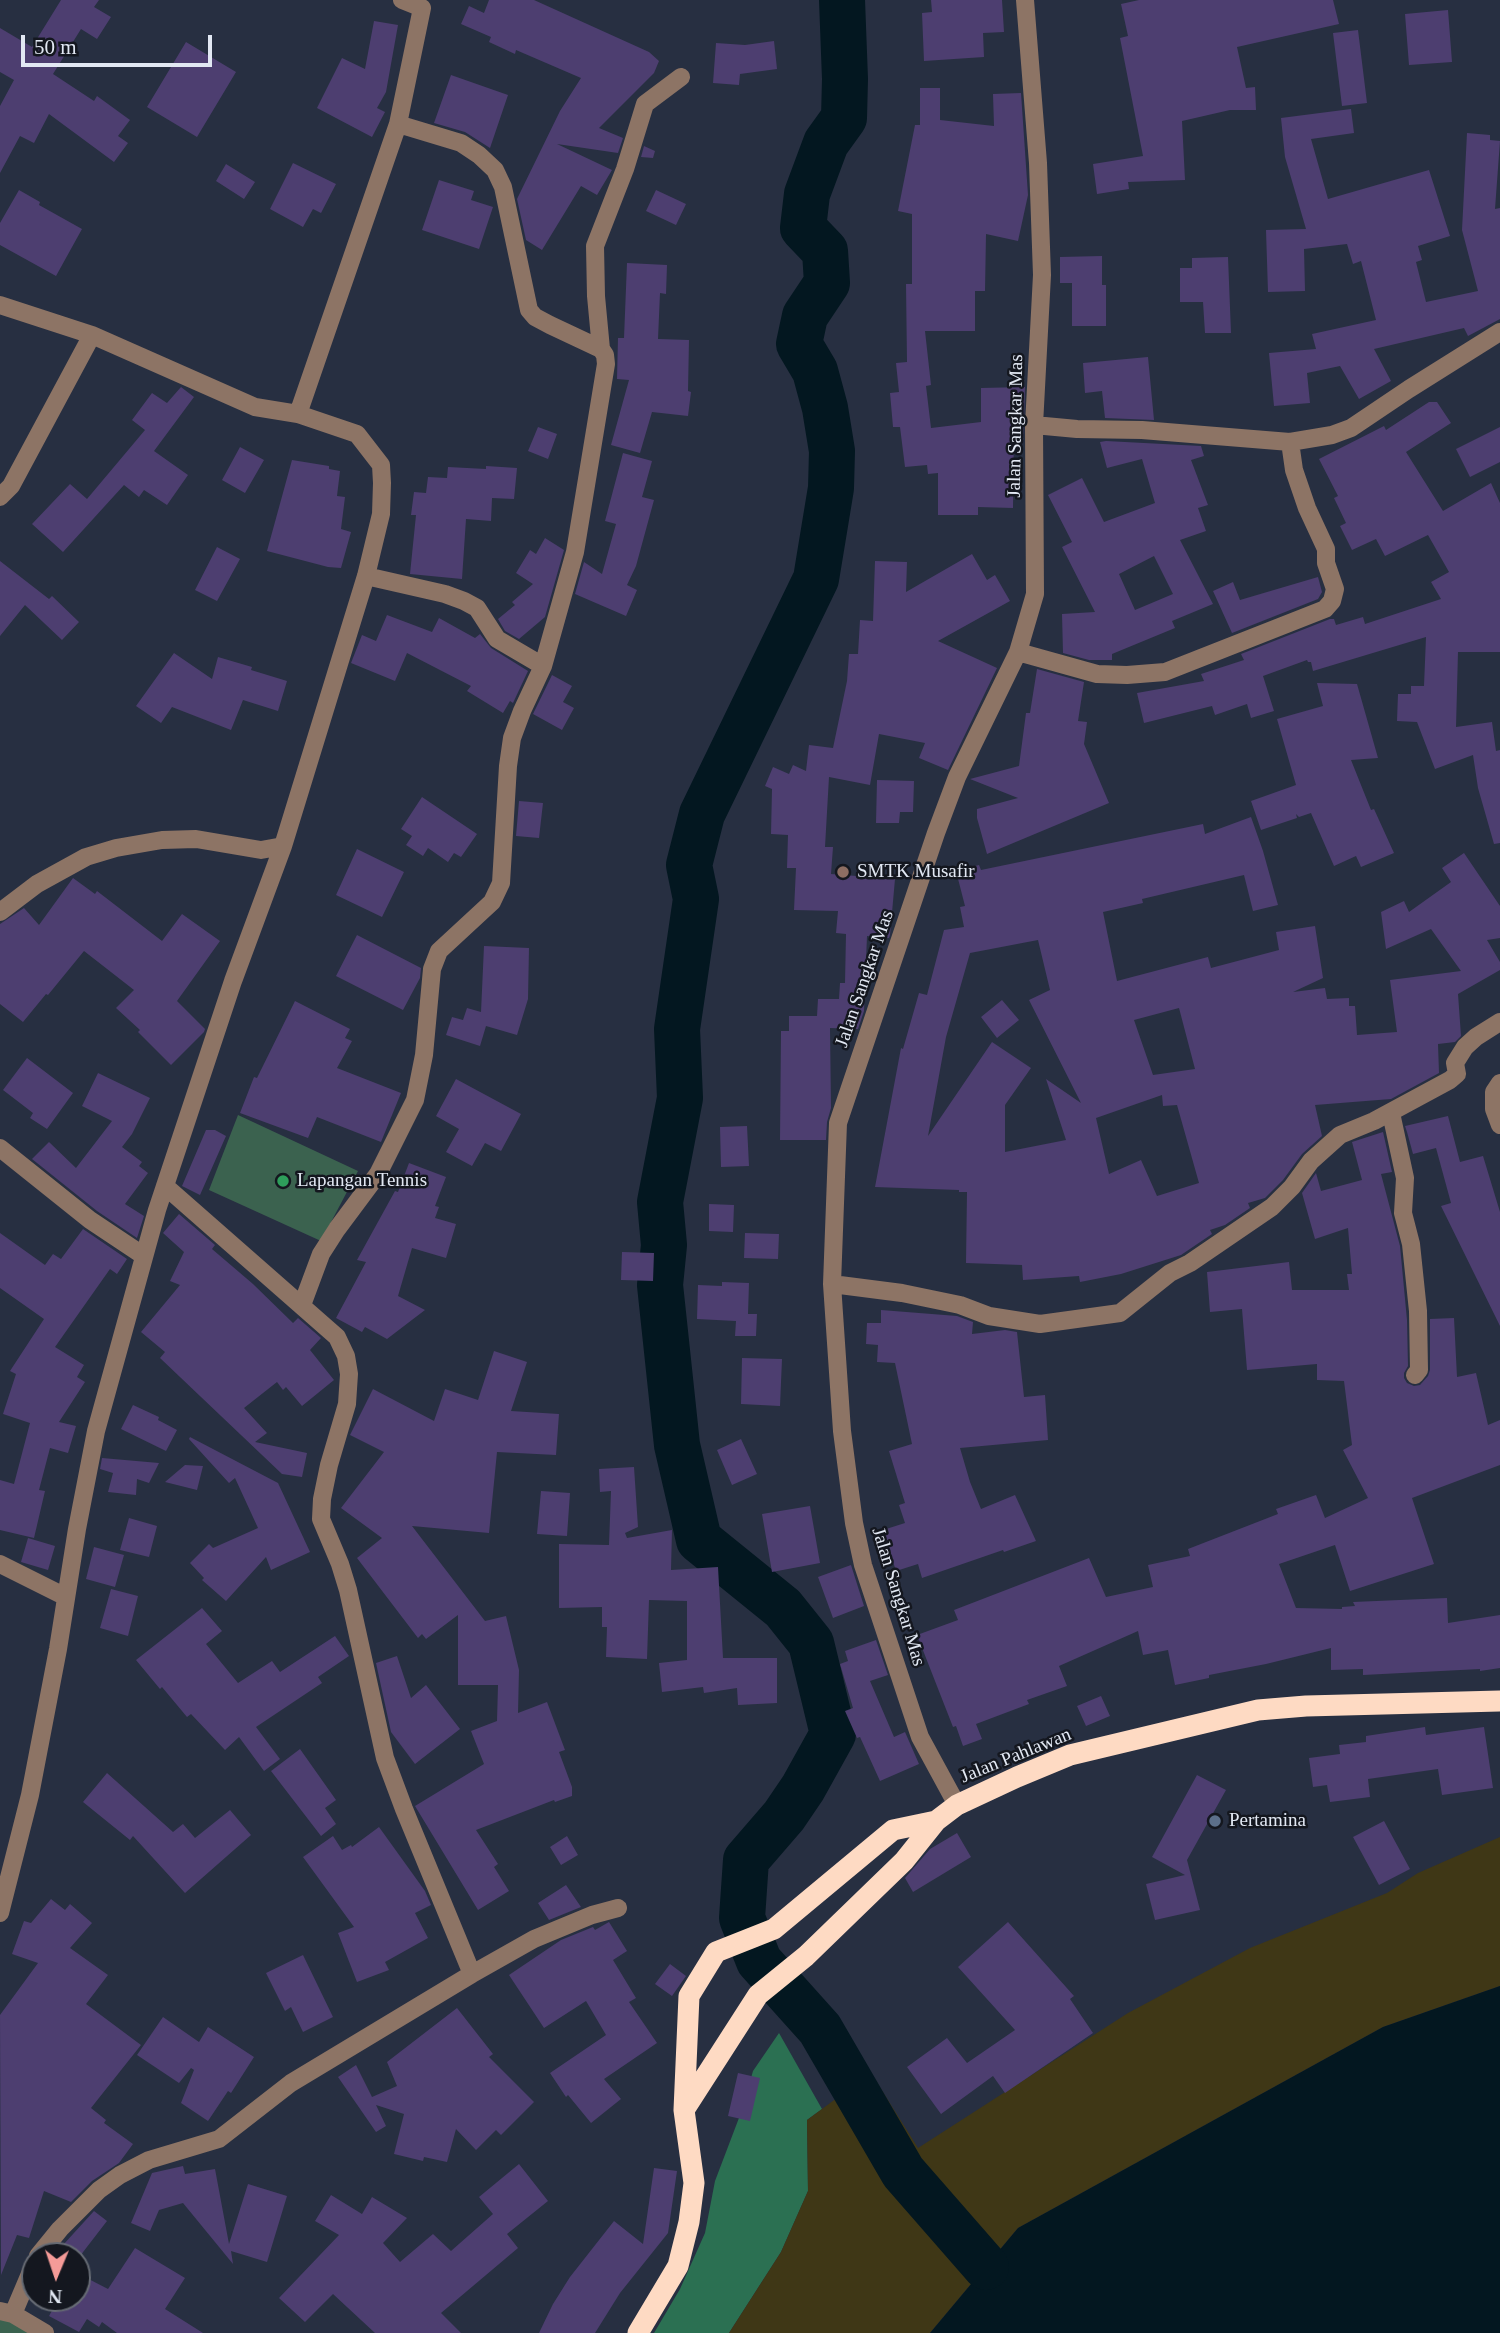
<!DOCTYPE html>
<style>
body{margin:0}
#map{position:relative;width:1500px;height:2333px;overflow:hidden;background:#272f41;font-family:"Times New Roman",serif}
canvas{display:block}
.north{position:absolute;left:21px;top:2242px;width:70px;height:70px;box-sizing:border-box;background:#14171f;border:2px solid #666b74;border-radius:50%;rotate:182deg;font-size:19px;font-weight:700;line-height:28px;text-align:center;color:#e2e8f3}
.north::after{content:'';display:block;margin:auto;width:24px;height:32px;background:#f59b98;clip-path:polygon(50% 0,100% 100%,50% 72%,0 100%)}
.scale{position:absolute;left:21px;top:35px;width:191px;height:32px;box-sizing:border-box;border:4px solid #e2e8f3;border-top:0;padding-left:9px;font-size:21px;line-height:24px;white-space:nowrap;color:#e2e8f3;-webkit-text-stroke:5px #14171f;paint-order:stroke}
</style>
<div id="map">
<canvas width="1500" height="2333"></canvas>
<div class="north">N</div>
<div class="scale">50 m</div>
</div>
<script>
const context = document.querySelector('canvas').getContext('2d');
context.lineJoin = 'round';
function paint(path, color) { context.fillStyle = color; context.fill(path, 'evenodd'); }
const shape = rows => new Path2D(rows.map(r => 'M' + r).join(''));
function trace(path, color, width, dash) { context.strokeStyle = color; context.lineWidth = width; context.lineCap = dash ? 'butt' : 'round'; context.setLineDash(dash || []); context.stroke(path); }
function drawText(font, color, halo, rows, align = 'center') {
  context.font = font + ' "Times New Roman",serif'; context.lineWidth = 5; context.setLineDash([]); context.textBaseline = 'middle'; context.strokeStyle = halo; context.fillStyle = color; for (const [text, x, y, turn = 0] of rows) {
    context.save(); context.translate(x, y); context.rotate((+turn || 0) * Math.PI / 180); context.textAlign = isNaN(turn) ? turn : align; if (halo) context.strokeText(text, 0, 0); context.fillText(text, 0, 0); context.restore();
  }
}
paint(shape([
 [238,1115,358,1171,321,1241,209,1190],
 [0,2314,36,2333,0,2333]
]), '#3b624f');
paint(shape([
 [779,2033,822,2109,807,2120,808,2191,781,2252,729,2333,654,2333,680,2289,705,2233,715,2181,742,2110,753,2071]
]), '#2b7052');
paint(shape([
 [1500,1837,1500,1986,1383,2027,1018,2228,930,2333,729,2333,781,2252,808,2191,807,2120,871,2073,918,2148,1128,2013,1250,1948,1387,1893,1418,1873]
]), '#3f3716');
paint(shape([
 [1500,1986,1500,2333,930,2333,1018,2228,1383,2027]
]), '#031720');
trace(shape([
 [842,0,845,79,844,118,826,143,807,194,803,228,825,251,827,283,805,316,799,344,815,371,825,408,832,451,831,488,816,579,702,814,689,865,696,899,677,1029,680,1098,660,1202,664,1245,660,1285,677,1445,699,1540,783,1608,811,1643,833,1734,803,1788,784,1816,746,1860,742,1918,759,1961,820,2029,903,2172,986,2267]
]), '#031720', 46);
paint(shape([
 [61,0,99,0,94,7,111,17,97,39,81,29,53,74,94,101,97,96,130,120,118,136,128,143,114,162,49,114,34,143,20,136,0,173,0,106,14,80,0,72,0,28,32,47],
 [489,0,534,0,649,52,659,61,654,73,599,128,623,138,618,153,557,144,612,170,597,195,581,186,542,250,526,240,517,199,560,111,581,78,516,50,515,54,489,42,491,37,461,24,469,6,484,13],
 [931,0,1002,0,1004,32,983,33,984,57,924,61,922,13,932,12],
 [1139,0,1333,0,1339,24,1237,47,1246,88,1255,87,1256,110,1230,110,1182,121,1185,180,1128,182,1129,189,1097,194,1093,164,1143,156,1120,38,1128,36,1121,4],
 [1448,10,1452,62,1409,65,1405,14],
 [374,21,398,25,386,92,377,108,385,112,372,137,317,108,342,58,365,69],
 [1358,30,1367,103,1342,106,1333,33],
 [774,41,777,69,740,74,739,85,713,83,716,43,745,45],
 [186,42,236,72,197,137,147,107],
 [451,75,508,95,490,148,465,132,434,123],
 [920,88,940,88,940,120,994,126,993,94,1021,93,1028,195,1018,241,986,234,985,291,975,291,975,331,925,331,931,385,926,386,931,428,981,422,981,388,1025,387,1023,444,1014,427,1013,508,978,507,978,515,938,515,938,473,928,474,927,465,905,467,900,427,893,427,890,393,899,392,896,363,907,362,906,284,912,284,912,214,898,211,915,125,920,125],
 [1351,109,1354,133,1311,139,1328,199,1429,170,1450,236,1418,246,1422,260,1416,262,1426,302,1478,291,1462,230,1467,133,1490,135,1490,140,1500,141,1495,209,1500,208,1500,319,1468,336,1464,328,1374,349,1391,381,1359,399,1340,366,1307,373,1310,403,1274,406,1269,353,1316,349,1312,334,1376,320,1361,261,1353,264,1347,244,1304,249,1305,291,1268,292,1266,230,1306,229,1285,157,1281,118],
 [644,146,655,151,653,158,641,157],
 [293,163,336,184,321,213,313,209,303,227,270,209],
 [226,164,255,182,244,199,216,181],
 [439,180,474,191,471,200,493,207,479,249,422,230],
 [19,190,40,202,39,205,82,229,56,276,0,245,0,223],
 [656,190,686,204,676,225,646,211],
 [1102,256,1102,285,1106,285,1106,326,1072,326,1072,283,1060,283,1060,257],
 [1228,257,1231,333,1205,333,1203,302,1180,302,1180,268,1192,268,1192,258],
 [627,263,667,265,666,294,660,293,658,339,689,340,688,391,691,392,688,416,652,412,640,453,611,445,629,380,617,379,618,338,624,338],
 [1148,357,1154,420,1105,418,1102,391,1085,393,1083,363],
 [181,387,194,397,154,451,188,475,167,505,144,490,139,497,124,485,63,552,32,524,70,484,87,499,145,430,132,420,152,393,167,403],
 [1429,402,1437,402,1451,423,1406,452,1443,511,1491,483,1500,503,1500,652,1458,652,1456,727,1492,722,1496,751,1500,750,1500,843,1494,844,1478,788,1473,755,1435,769,1417,722,1397,721,1398,694,1411,694,1411,686,1424,686,1426,637,1313,671,1311,662,1308,662,1307,660,1263,676,1274,711,1251,718,1247,704,1215,715,1212,706,1144,723,1137,693,1204,681,1201,674,1244,660,1241,654,1330,619,1334,619,1336,625,1363,617,1365,624,1441,599,1431,582,1449,572,1428,535,1385,556,1376,539,1352,550,1340,526,1346,523,1334,498,1338,496,1319,459,1384,426,1386,430],
 [538,427,557,434,548,459,528,451],
 [1500,427,1500,462,1470,477,1456,449],
 [1106,441,1201,446,1204,456,1191,460,1208,505,1198,508,1206,531,1180,540,1213,604,1172,621,1175,628,1112,654,1112,660,1089,660,1063,653,1062,614,1095,612,1062,547,1072,542,1048,495,1082,478,1104,522,1155,503,1142,459,1107,468,1100,442],
 [1154,556,1173,594,1135,610,1119,574],
 [240,447,264,460,245,493,222,480],
 [623,453,652,461,642,497,654,500,636,566,627,585,637,590,626,616,575,594,584,562,602,574,616,524,605,521],
 [292,460,329,466,329,469,340,471,337,496,345,497,341,529,351,532,341,568,328,567,267,551],
 [486,466,517,468,514,499,492,498,491,521,466,519,462,579,410,574,416,515,411,515,414,492,426,493,428,477,447,478,448,467,486,469],
 [545,538,564,550,545,617,519,639,505,631,498,619,515,605,512,602,533,584,516,573,530,550,536,554],
 [217,547,240,559,217,601,195,590],
 [972,554,987,580,995,575,1010,601,938,641,997,668,948,770,919,758,925,743,879,734,870,785,829,777,825,847,833,847,831,874,895,879,890,935,889,938,867,936,864,1011,858,1029,830,1028,831,1108,827,1122,826,1140,780,1140,781,1031,789,1031,789,1016,817,1016,818,999,839,999,840,983,845,983,846,934,836,933,838,911,794,910,796,868,787,868,788,835,771,834,772,789,765,786,773,767,789,774,793,765,806,771,809,745,833,748,847,681,849,654,858,654,860,620,873,621,875,561,907,562,906,592],
 [0,561,49,599,52,596,79,622,62,640,25,605,0,636],
 [1318,577,1322,592,1318,599,1232,633,1213,591,1233,582,1240,600],
 [387,615,432,632,439,618,475,638,480,634,491,648,528,671,513,703,510,701,503,713,467,691,471,686,407,653,395,681,351,663,362,635,376,641],
 [174,653,212,679,218,657,252,667,251,670,287,681,278,711,243,700,231,730,172,707,161,723,136,706],
 [1037,669,1084,682,1078,721,1087,722,1084,744,1109,803,987,854,977,818,977,809,1018,798,970,779,1019,766,1026,713,1030,713],
 [552,675,572,686,563,702,574,708,562,730,533,714],
 [1317,683,1357,684,1378,758,1351,760,1371,810,1374,809,1394,853,1361,867,1356,856,1334,866,1311,813,1299,817,1296,814,1297,818,1261,830,1251,801,1296,785,1277,719,1323,706],
 [877,780,914,781,913,812,900,812,899,823,876,823],
 [422,797,477,834,461,857,454,853,448,862,428,848,423,856,406,845,412,836,401,829],
 [519,801,543,803,539,838,516,836],
 [1251,817,1263,851,1278,905,1253,911,1244,875,1142,899,1143,903,1103,912,1117,981,1208,957,1211,968,1279,950,1276,932,1315,926,1323,978,1293,992,1325,988,1327,999,1349,998,1349,1006,1355,1006,1357,1035,1397,1032,1390,980,1461,971,1431,929,1386,949,1381,912,1404,901,1409,912,1451,882,1442,868,1464,853,1500,906,1500,938,1487,940,1500,962,1500,970,1458,994,1461,1036,1455,1042,1438,1044,1439,1073,1391,1099,1315,1105,1322,1136,1302,1154,1283,1180,1265,1198,1248,1203,1250,1208,1225,1225,1210,1230,1212,1234,1181,1255,1121,1274,1080,1282,1079,1276,1023,1280,1022,1265,966,1263,967,1192,959,1192,959,1190,875,1187,901,1048,903,1049,919,993,927,995,944,930,964,927,960,907,965,906,956,871,979,865,981,870,1203,824,1205,834],
 [1038,940,1050,990,1029,1000,1081,1103,1046,1079,1066,1140,1005,1152,1005,1105,1031,1068,992,1042,928,1136,946,1037,970,953],
 [1179,1008,1195,1069,1153,1075,1134,1020],
 [1162,1095,1163,1106,1177,1105,1199,1183,1157,1196,1141,1160,1109,1174,1096,1118],
 [357,849,404,872,382,917,336,895],
 [73,878,95,894,97,891,162,941,182,914,220,941,177,1001,205,1029,204,1032,171,1065,138,1032,140,1030,116,1008,134,990,84,951,48,995,46,994,23,1022,0,1004,0,924,24,908,39,925],
 [357,935,421,968,420,978,403,1010,336,976],
 [484,946,529,948,528,999,517,1035,486,1026,480,1046,446,1035,452,1017,463,1020,467,1008,481,1012],
 [1002,1000,1019,1020,997,1038,981,1017],
 [295,1001,350,1029,345,1038,352,1041,337,1068,401,1093,381,1142,317,1117,308,1138,240,1113,254,1077,257,1078],
 [27,1058,73,1093,47,1129,30,1118,33,1113,3,1090],
 [98,1073,150,1098,132,1134,122,1147,142,1162,139,1166,148,1173,125,1204,144,1216,137,1238,97,1211,32,1159,49,1142,76,1168,112,1121,82,1106],
 [456,1079,521,1114,501,1151,485,1143,472,1166,446,1152,459,1129,436,1116],
 [1448,1116,1460,1162,1483,1156,1500,1212,1500,1326,1441,1206,1451,1203,1436,1148,1413,1154,1407,1132,1405,1126],
 [747,1126,749,1166,721,1167,720,1127],
 [206,1130,215,1130,226,1136,200,1195,182,1186],
 [1383,1132,1392,1172,1381,1174,1400,1246,1407,1320,1408,1366,1404,1373,1404,1378,1407,1383,1414,1386,1420,1385,1428,1376,1430,1370,1430,1319,1454,1318,1457,1377,1476,1373,1488,1425,1500,1420,1500,1465,1412,1498,1434,1564,1350,1591,1335,1545,1279,1564,1296,1608,1342,1609,1342,1607,1355,1606,1353,1602,1447,1598,1448,1623,1500,1615,1500,1668,1480,1671,1480,1669,1363,1675,1363,1669,1331,1670,1331,1648,1266,1664,1209,1675,1209,1678,1175,1685,1168,1650,1143,1655,1138,1631,1059,1666,1067,1686,1027,1700,1029,1704,976,1724,982,1739,963,1746,956,1726,953,1727,917,1635,958,1620,954,1610,1089,1558,1106,1597,1153,1587,1148,1565,1190,1556,1188,1549,1278,1514,1276,1509,1316,1495,1325,1518,1368,1498,1343,1450,1352,1445,1344,1381,1317,1380,1317,1364,1247,1370,1242,1309,1210,1312,1207,1272,1289,1262,1292,1290,1349,1290,1347,1274,1352,1274,1348,1228,1315,1239,1302,1193,1316,1173,1321,1191,1362,1180,1352,1142],
 [409,1163,446,1177,435,1206,439,1207,435,1218,456,1224,446,1258,412,1248,398,1296,425,1310,387,1339,365,1327,362,1332,336,1318,366,1262,357,1260,395,1191,398,1192],
 [709,1204,734,1205,733,1232,709,1231],
 [179,1214,215,1245,212,1249,253,1284,293,1323,298,1318,321,1338,310,1350,334,1380,302,1406,286,1387,283,1390,277,1382,244,1408,267,1433,255,1442,307,1453,302,1477,282,1474,160,1358,165,1352,141,1332,180,1285,170,1281,184,1252,163,1233],
 [83,1229,127,1259,117,1274,110,1269,55,1347,84,1365,77,1377,85,1382,59,1422,76,1426,68,1453,50,1448,39,1490,45,1491,34,1538,0,1530,0,1480,14,1484,30,1423,3,1414,16,1374,10,1371,44,1319,0,1288,0,1233,45,1265,53,1254,61,1259],
 [745,1233,779,1234,778,1259,744,1258],
 [622,1252,654,1253,653,1281,621,1280],
 [722,1282,749,1283,748,1314,757,1314,756,1336,735,1336,736,1321,697,1319,698,1285,722,1286],
 [881,1310,957,1316,973,1322,972,1334,1005,1330,1017,1332,1024,1397,1045,1395,1048,1440,960,1448,970,1482,981,1509,1015,1495,1036,1541,1004,1552,1003,1550,922,1578,918,1564,896,1571,883,1530,905,1523,899,1505,905,1503,889,1451,912,1444,895,1363,877,1362,878,1345,866,1344,867,1323,881,1323],
 [494,1351,527,1362,511,1411,559,1414,556,1455,497,1452,489,1533,412,1526,485,1621,506,1616,519,1670,518,1713,547,1702,565,1750,559,1752,572,1787,572,1796,555,1802,554,1800,476,1830,498,1864,494,1867,509,1891,478,1910,415,1806,484,1764,471,1731,497,1721,498,1685,458,1685,458,1615,426,1639,422,1634,418,1638,357,1558,382,1538,341,1508,384,1452,350,1435,373,1389,434,1421,445,1389,478,1400],
 [742,1358,782,1359,780,1406,741,1404],
 [133,1405,159,1417,158,1420,177,1430,166,1451,121,1429],
 [190,1437,278,1483,310,1552,271,1570,266,1557,226,1601,202,1580,204,1578,190,1563,209,1544,213,1548,258,1528,235,1478,229,1483,189,1439],
 [741,1439,757,1474,732,1485,717,1450],
 [102,1458,159,1463,149,1483,137,1479,136,1495,108,1492,113,1473,100,1469],
 [185,1465,203,1466,197,1490,165,1482],
 [634,1467,638,1527,625,1533,627,1538,672,1530,671,1570,718,1567,723,1658,777,1658,777,1703,738,1705,737,1688,704,1693,703,1687,662,1692,659,1663,687,1660,687,1601,649,1600,647,1659,606,1657,607,1627,602,1627,602,1607,559,1608,559,1544,609,1545,611,1491,600,1492,599,1469],
 [541,1491,570,1493,567,1536,537,1534],
 [810,1506,820,1563,772,1572,762,1514],
 [129,1518,157,1526,149,1557,120,1550],
 [28,1538,55,1546,48,1570,21,1562],
 [94,1547,124,1555,115,1587,86,1579],
 [851,1565,864,1606,833,1618,818,1577],
 [111,1589,138,1596,128,1636,100,1628],
 [202,1608,222,1631,206,1644,238,1683,272,1661,280,1672,335,1636,349,1656,318,1677,322,1683,256,1727,280,1759,264,1771,239,1737,225,1750,191,1714,187,1717,162,1687,160,1689,136,1660],
 [876,1640,888,1675,870,1681,894,1737,905,1732,919,1764,880,1781,860,1737,857,1738,845,1711,853,1708,840,1664,848,1661,845,1651],
 [397,1656,411,1698,426,1685,460,1729,415,1764,391,1732,376,1663],
 [1101,1696,1110,1716,1086,1726,1077,1706],
 [1425,1727,1426,1735,1484,1727,1493,1788,1442,1795,1438,1769,1368,1779,1370,1797,1330,1802,1327,1785,1313,1787,1309,1758,1340,1754,1339,1745,1366,1742,1366,1736],
 [300,1749,336,1800,325,1808,336,1824,321,1836,271,1771],
 [107,1773,173,1832,183,1824,195,1838,230,1810,251,1835,185,1893,133,1836,130,1840,83,1802],
 [1197,1775,1226,1790,1187,1860,1200,1910,1155,1920,1146,1884,1185,1875,1152,1857],
 [1384,1821,1410,1869,1379,1885,1353,1837],
 [379,1827,425,1891,431,1905,415,1913,428,1938,385,1962,389,1970,357,1982,338,1933,354,1927,303,1857,333,1836,342,1850,351,1845,352,1847],
 [957,1833,971,1857,913,1892,905,1878,930,1849],
 [567,1836,578,1855,561,1865,550,1847],
 [566,1885,581,1907,549,1920,538,1903],
 [51,1899,65,1910,70,1904,92,1923,70,1948,108,1975,86,2004,141,2045,91,2108,106,2120,104,2123,133,2144,119,2163,92,2181,71,2202,44,2191,29,2238,17,2235,1,2275,0,2015,38,1963,12,1954,24,1921,31,1923],
 [609,1922,627,1951,613,1960,636,1998,629,2002,657,2043,604,2079,621,2099,591,2123,568,2095,566,2097,550,2073,606,2035,586,2001,544,2028,509,1975,561,1940,593,1927,595,1930],
 [1008,1922,1074,1996,1070,1999,1093,2033,1005,2093,993,2076,941,2114,907,2067,947,2038,967,2063,1015,2030,958,1967],
 [303,1955,333,2017,303,2032,291,2007,285,2011,266,1973],
 [670,1964,686,1976,672,1996,655,1984],
 [457,2008,493,2054,489,2057,534,2102,501,2135,496,2130,476,2150,456,2129,447,2162,424,2157,423,2161,394,2154,404,2114,376,2105,386,2126,376,2132,338,2077,356,2065,372,2097,397,2086,387,2062],
 [163,2017,199,2042,208,2027,254,2057,231,2093,228,2091,208,2121,181,2103,194,2070,191,2068,179,2083,137,2055],
 [738,2073,760,2078,750,2121,728,2116],
 [519,2164,548,2201,507,2234,518,2248,441,2313,461,2333,375,2333,333,2294,305,2322,279,2298,339,2235,315,2221,331,2195,362,2214,372,2197,407,2218,383,2243,400,2262,433,2234,451,2251,493,2214,479,2197],
 [183,2166,185,2174,215,2169,229,2244,248,2184,287,2196,267,2262,231,2251,233,2264,183,2203,159,2210,150,2231,131,2223,152,2173],
 [654,2168,677,2171,668,2233,620,2293,595,2333,539,2333,553,2304,570,2277,614,2221,643,2244],
 [94,2211,107,2221,80,2256,53,2256],
 [135,2248,185,2278,165,2309,203,2333,117,2333,102,2322,99,2327,87,2319,79,2332,49,2316,59,2298,77,2298,77,2273,108,2289]
]), '#4d3e70');
trace(shape([
 [0,305,92,335,255,407,298,414,357,434,381,465,382,483,381,514,366,576,283,846,233,981,157,1210,96,1431,77,1529,58,1649,30,1795,0,1913],
 [601,349,596,296,595,246,625,169,645,104,681,77],
 [298,414,398,124,422,8,402,0],
 [1034,425,1077,429,1142,430,1290,442,1332,435,1351,428,1409,389,1500,332],
 [0,497,11,486,92,335],
 [366,576,445,594,464,601,477,608,497,639,543,666],
 [1018,652,1097,674,1127,675,1165,672,1325,609,1332,601,1335,589,1326,563,1326,549,1307,508,1294,470,1290,442],
 [0,912,37,884,86,857,116,848,162,840,196,839,261,850,283,846],
 [1500,1083,1494,1092,1494,1109,1500,1125],
 [1391,1113,1405,1178,1403,1213,1411,1244,1418,1311,1419,1370,1415,1375],
 [0,1148,90,1220,144,1256],
 [165,1186,337,1337,346,1356,349,1374,347,1404,329,1465,322,1499,321,1519,340,1564,348,1590,385,1758,404,1809,472,1974],
 [832,1284,902,1293,960,1305,989,1316,1040,1324,1120,1313,1170,1273,1190,1263,1272,1207,1292,1187,1311,1161,1340,1135,1374,1121,1450,1080,1457,1074,1455,1063,1465,1047,1476,1037,1500,1022],
 [302,1305,321,1254,337,1229,378,1174,415,1100,424,1055,432,969,439,951,492,902,501,883,508,766,512,738,522,711,543,666,575,552,606,364,605,355,601,349,550,325,535,317,529,310,503,187,495,170,479,155,461,143,398,124],
 [0,1564,66,1597],
 [957,1805,920,1737,863,1565,854,1523,842,1431,832,1284,838,1123,936,833,957,777,1018,652,1035,594,1034,425,1042,275,1038,163,1025,0],
 [38,2256,60,2229,99,2190,120,2175,149,2160,219,2139,291,2083,472,1974,534,1939,592,1915,618,1908],
 [0,2311,13,2314,45,2333],
 [13,2314,35,2262]
]), '#8d7465', 18);
trace(shape([
 [684,2110,758,1995,806,1956,904,1861,936,1821,957,1805,1017,1777,1070,1755,1258,1710,1306,1706,1500,1701],
 [638,2333,678,2266,689,2222,694,2183,684,2110,689,1996,716,1952,774,1929,893,1830,936,1821]
]), '#fedac3', 21);
for (const [x, y, r, color] of [
 [843,872,7,"#8d6e63"],
 [283,1181,7,"#2e9e5b"],
 [1215,1821,7,"#5c6f8a"]
]) { const dot = new Path2D(); dot.arc(x, y, r, 0, 2 * Math.PI); context.fillStyle = color; context.fill(dot); trace(dot, '#14171f', 2.5); }
drawText('19px', '#e2e8f3', '#14171f', [
 ["Jalan Sangkar Mas",1016,426,-89],
 ["Jalan Sangkar Mas",865,979,-71],
 ["Jalan Sangkar Mas",898,1597,73],
 ["Jalan Pahlawan",1016,1756,-22]
]);
drawText('19px', '#e2e8f3', '#14171f', [
 ["SMTK Musafir",857,872],
 ["Lapangan Tennis",297,1181],
 ["Pertamina",1229,1821]
], 'left');
</script>
